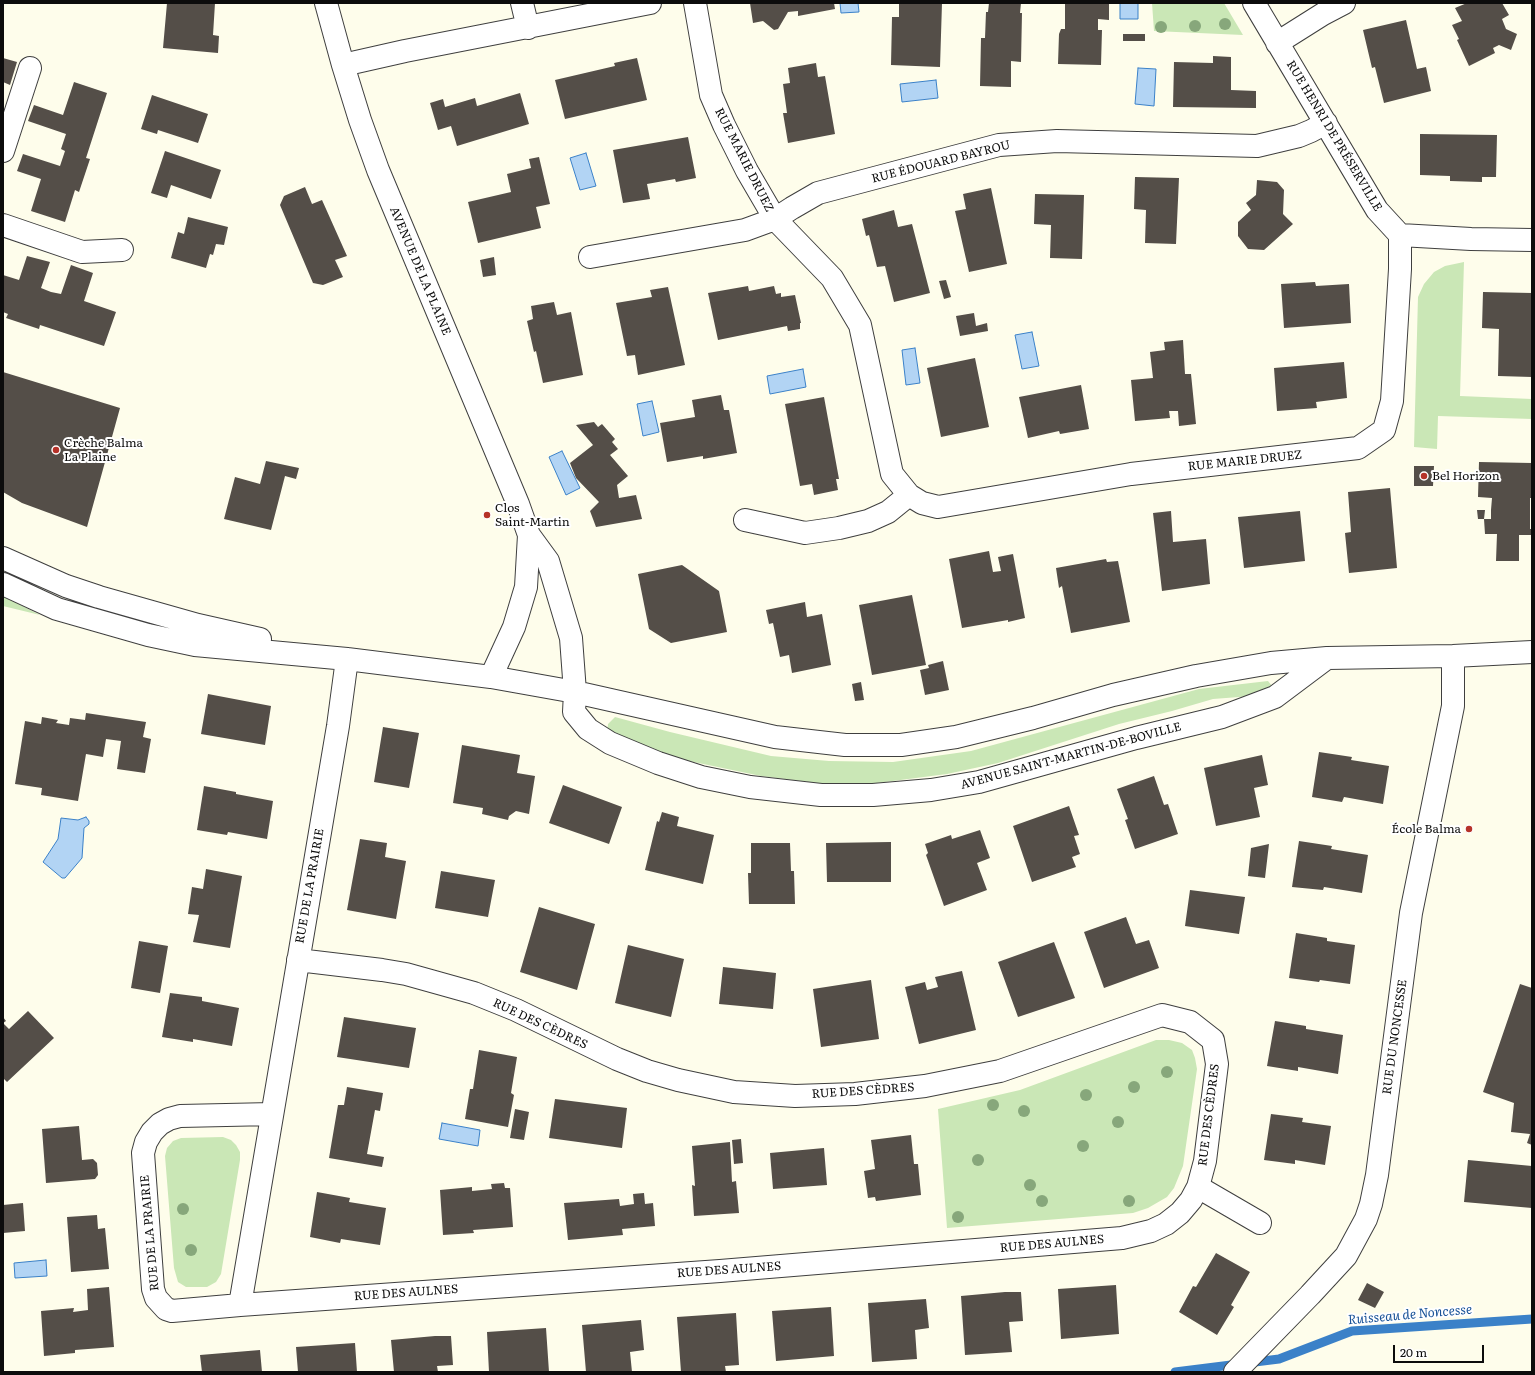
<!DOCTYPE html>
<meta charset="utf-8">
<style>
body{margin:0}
#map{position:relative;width:1535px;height:1375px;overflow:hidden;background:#fefdeb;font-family:Literata,serif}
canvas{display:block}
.frame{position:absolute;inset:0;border:4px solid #0c0c0c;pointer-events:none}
.scale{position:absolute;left:1393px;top:1345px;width:91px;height:18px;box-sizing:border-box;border:2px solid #0c0c0c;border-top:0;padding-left:5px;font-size:12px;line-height:14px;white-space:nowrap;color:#0c0c0c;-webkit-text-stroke:3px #fff;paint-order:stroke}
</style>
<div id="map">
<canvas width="1535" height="1375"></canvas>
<div class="frame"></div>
<div class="scale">20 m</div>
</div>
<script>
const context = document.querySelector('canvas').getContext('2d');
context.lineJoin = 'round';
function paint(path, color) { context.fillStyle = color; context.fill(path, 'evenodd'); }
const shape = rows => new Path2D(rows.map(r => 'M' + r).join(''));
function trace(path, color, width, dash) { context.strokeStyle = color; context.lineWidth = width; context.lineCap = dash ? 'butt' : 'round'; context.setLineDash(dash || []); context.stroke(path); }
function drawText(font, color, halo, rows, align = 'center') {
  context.font = font + ' Literata,serif'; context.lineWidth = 4; context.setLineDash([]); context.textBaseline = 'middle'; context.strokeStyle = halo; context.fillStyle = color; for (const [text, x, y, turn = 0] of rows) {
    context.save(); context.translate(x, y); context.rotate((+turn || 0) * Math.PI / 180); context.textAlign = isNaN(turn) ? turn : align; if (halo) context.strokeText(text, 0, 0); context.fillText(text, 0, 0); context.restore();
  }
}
paint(shape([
 [1152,3,1224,3,1243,35,1154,31],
 [1464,262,1460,396,1532,399,1532,419,1438,416,1437,449,1414,447,1418,297,1424,284,1434,272,1445,266],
 [3,596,40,615,3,606],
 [1268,681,1272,686,1265,695,1213,699,1172,711,1119,724,998,763,947,774,877,783,825,784,761,776,665,756,607,735,608,724,615,717,670,732,771,756,829,761,893,762,971,751,1199,689],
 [1156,1040,1169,1040,1182,1043,1192,1050,1195,1058,1197,1069,1183,1166,1174,1188,1167,1197,1148,1208,1133,1213,947,1228,938,1109,1020,1090],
 [223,1137,231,1140,236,1145,240,1152,240,1160,221,1274,216,1282,207,1287,186,1287,178,1282,174,1268,165,1156,167,1148,173,1141,181,1138]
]), '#cae7b6');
const water = shape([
 [840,3,858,3,859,12,841,13,840,3],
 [1120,3,1138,3,1138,19,1120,19,1120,3],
 [1138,68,1156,69,1154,106,1135,104,1138,68],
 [936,80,938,98,902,102,900,84,936,80],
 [586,153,596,186,580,190,570,158,586,153],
 [1032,332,1039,366,1022,369,1015,335,1032,332],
 [915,348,920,383,906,385,902,350,915,348],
 [803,369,806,387,770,394,767,376,803,369],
 [652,401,659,432,643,436,637,404,652,401],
 [562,451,580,488,566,495,549,457,562,451],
 [86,817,89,821,89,824,84,828,82,858,65,878,62,878,43,862,58,839,61,818,78,820,86,817],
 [442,1123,480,1130,478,1146,439,1139,442,1123],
 [46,1260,47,1276,15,1278,14,1263,46,1260]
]);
paint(water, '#b2d4f4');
trace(water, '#3b81c8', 1);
trace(shape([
 [1175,1372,1279,1359,1352,1331,1532,1319]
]), '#3b81c8', 9);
paint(shape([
 [167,3,215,3,213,35,219,36,218,53,163,48],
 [750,3,834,3,835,9,798,16,798,11,788,12,778,29,774,30,763,21,753,23],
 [899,3,942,3,940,67,891,65,892,17,899,17],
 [989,3,1021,3,1020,13,1022,13,1021,62,1011,61,1011,87,980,86,981,38,985,38,986,12,988,12],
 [1065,3,1109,3,1109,20,1098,19,1098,30,1102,30,1101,65,1058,64,1059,34,1061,29,1065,29],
 [1467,3,1502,3,1509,15,1502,19,1506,29,1517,34,1511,50,1499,45,1493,48,1495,53,1469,66,1457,40,1459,39,1452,25,1462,21,1455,8],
 [1406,20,1417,69,1426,67,1431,91,1384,103,1375,67,1372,68,1363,30],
 [1123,34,1145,34,1145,41,1123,41],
 [1213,56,1231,57,1231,90,1256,91,1256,108,1173,107,1174,62,1213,63],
 [3,58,17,62,10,85,3,82],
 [637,58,647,100,565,119,555,80,615,66,614,63],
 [816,63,818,77,825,76,835,134,788,143,783,113,787,113,783,84,790,83,788,68],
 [74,82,107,93,86,158,90,159,79,192,75,190,65,222,31,211,41,179,17,171,23,154,60,166,65,151,61,149,66,134,28,121,34,105,63,115],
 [520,93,529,124,457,146,451,126,438,130,430,103,443,99,445,107,475,98,477,106],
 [152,95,208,114,198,143,158,130,157,134,141,129],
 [1420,134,1497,135,1496,177,1482,177,1482,182,1450,181,1450,176,1420,175],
 [688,137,696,178,676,182,675,179,647,184,650,199,623,203,613,150],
 [165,151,221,170,211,199,171,185,167,198,151,193],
 [539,157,550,204,536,207,541,228,478,243,468,202,511,192,507,174,531,168,529,159],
 [1135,177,1179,178,1176,244,1145,243,1146,210,1134,209],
 [1257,180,1277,182,1284,190,1283,214,1293,224,1264,250,1248,249,1238,236,1238,222,1251,210,1246,203,1256,195],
 [305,187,312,204,322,200,347,256,335,260,343,277,323,285,313,283,280,205,284,196],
 [991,188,1007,264,969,272,955,211,966,209,963,194],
 [1035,194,1084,195,1082,259,1050,258,1051,225,1034,224],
 [894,210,898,227,912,224,930,293,894,302,885,266,877,267,869,235,866,236,862,219],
 [188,217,228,227,224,245,216,244,213,255,210,254,206,268,171,258,178,232,184,234],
 [27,256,50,262,41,288,51,292,61,294,71,265,93,273,84,301,116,312,104,346,40,325,39,329,6,318,8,314,3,312,3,275,19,280],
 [494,257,496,275,483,277,480,260],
 [946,280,951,297,944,299,939,281],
 [1315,282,1316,286,1349,284,1351,323,1284,328,1281,284],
 [748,286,749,291,774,286,776,294,781,293,781,297,795,295,801,323,800,323,800,329,788,331,787,326,718,340,708,293],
 [668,287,685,365,638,375,635,355,627,356,616,303,652,297,650,290],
 [1483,292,1532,293,1532,377,1498,376,1499,329,1482,328],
 [554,302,557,315,571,312,583,375,543,383,536,351,534,352,527,321,533,319,531,306],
 [974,313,976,326,987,323,988,331,960,336,956,316],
 [1183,340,1185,374,1191,374,1196,424,1179,426,1178,411,1169,411,1170,418,1135,421,1131,380,1153,378,1150,352,1165,350,1164,342],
 [975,358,989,427,941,437,927,368],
 [1344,362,1347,398,1316,402,1317,408,1277,411,1274,368],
 [3,372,120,408,87,527,22,503,3,492],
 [1081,385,1089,429,1060,434,1059,431,1028,438,1019,397],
 [721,395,724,410,729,410,737,453,703,459,703,456,667,462,660,423,695,417,692,400],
 [824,397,839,479,836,479,838,490,814,495,812,484,800,486,785,404],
 [594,422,598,427,602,424,615,439,612,442,618,449,610,455,628,476,617,485,619,498,636,495,642,519,596,527,590,511,599,502,576,478,570,463,593,445,576,425],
 [266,461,299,468,296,479,285,476,271,530,224,519,235,477,260,484],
 [1479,462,1532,463,1532,498,1530,498,1530,529,1532,529,1532,535,1519,535,1519,561,1496,561,1497,534,1485,534,1484,519,1478,519,1477,510,1485,510,1484,519,1491,519,1491,510,1492,498,1478,497],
 [1414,466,1434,466,1433,486,1414,486],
 [1390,488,1397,568,1349,573,1345,533,1351,532,1348,492],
 [1171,511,1173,542,1206,539,1210,584,1162,591,1153,513],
 [1300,511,1305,561,1244,568,1238,517],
 [989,551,993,572,1001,571,998,557,1013,554,1025,618,1008,622,1008,620,962,628,949,559],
 [1106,559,1107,562,1118,561,1130,622,1071,633,1062,586,1059,588,1056,568],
 [682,565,719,591,727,632,671,643,649,629,638,574],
 [912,595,926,665,872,675,859,605],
 [805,602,807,617,822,614,831,665,792,673,789,655,780,657,773,623,769,624,766,610],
 [943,661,949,690,925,695,920,670,929,668,928,665],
 [861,682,864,700,855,701,852,684],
 [208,694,271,706,265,745,201,734],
 [86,713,146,722,143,737,151,739,145,773,117,769,121,741,106,739,103,757,86,754,78,801,41,795,42,788,15,784,25,721,41,724,42,717,58,720,56,723,69,725,70,718,85,720],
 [383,727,419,733,409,788,374,782],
 [462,745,520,755,517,773,535,776,529,814,516,811,509,816,508,820,482,814,483,808,453,803],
 [1319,752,1352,757,1351,760,1389,766,1383,804,1344,797,1342,802,1312,797],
 [1262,755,1268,785,1254,788,1260,817,1216,826,1204,768],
 [1154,776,1164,805,1168,804,1178,834,1135,849,1125,820,1128,819,1117,789],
 [563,785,622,807,609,844,549,823],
 [204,786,236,792,236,794,273,801,267,839,228,832,227,835,197,830],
 [1069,806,1079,835,1074,836,1080,854,1072,857,1076,867,1032,882,1013,826],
 [662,812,679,817,677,826,714,835,703,884,645,870,657,821,659,822],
 [980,830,990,858,977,863,987,890,944,906,926,855,928,853,925,844,951,835,952,839],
 [360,839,387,843,385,857,406,861,396,919,347,910],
 [1299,841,1332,846,1331,849,1368,855,1362,893,1324,887,1323,890,1292,887],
 [891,842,891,882,827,882,826,843],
 [751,843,790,843,791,871,794,871,795,904,749,904,748,873,751,873],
 [1269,844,1265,878,1248,876,1251,848],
 [206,869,242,876,230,948,193,942,199,915,188,914,192,887,203,889],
 [441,871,495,880,488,917,435,908],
 [1190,890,1245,897,1239,934,1185,926],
 [539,907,595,924,577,990,520,972],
 [1126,917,1136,944,1149,940,1159,968,1104,988,1084,932],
 [1296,933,1327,938,1327,941,1355,945,1350,984,1320,980,1319,982,1289,978],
 [139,941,168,946,160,993,131,988],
 [1054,942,1075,998,1018,1017,998,962],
 [628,945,684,959,671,1017,615,1003],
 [723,967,776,973,773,1009,719,1004],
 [962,971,976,1030,919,1044,905,987,925,982,927,990,938,987,935,977],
 [871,980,879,1039,821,1047,813,989],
 [1520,984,1532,988,1532,1145,1527,1143,1530,1134,1511,1132,1514,1103,1483,1092],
 [170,993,202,997,202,1001,239,1008,232,1046,193,1039,193,1042,162,1037],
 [28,1011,54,1038,7,1082,3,1078,3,1017,6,1021,3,1023,9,1029],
 [344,1017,416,1028,409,1068,337,1057],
 [1275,1021,1306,1026,1306,1029,1343,1035,1338,1074,1298,1067,1298,1071,1267,1066],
 [479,1050,517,1057,511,1093,514,1095,508,1127,465,1119,470,1089,473,1089],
 [347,1087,383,1093,380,1111,375,1110,367,1154,384,1157,382,1167,329,1158,338,1105,344,1105],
 [555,1099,627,1108,622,1148,549,1138],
 [515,1109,529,1112,524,1140,510,1138],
 [1271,1114,1303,1118,1302,1122,1331,1126,1325,1165,1295,1160,1295,1164,1264,1160],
 [79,1126,82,1160,93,1159,97,1163,98,1175,95,1179,46,1183,42,1129],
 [911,1135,914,1164,918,1164,921,1195,876,1201,875,1197,868,1198,864,1171,875,1169,871,1140],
 [741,1139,743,1163,734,1164,732,1140],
 [730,1142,732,1182,736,1181,739,1213,694,1216,692,1185,695,1186,692,1146],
 [824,1148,827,1185,773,1189,770,1153],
 [1468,1160,1532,1166,1532,1208,1464,1202],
 [504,1183,505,1188,510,1188,513,1227,473,1230,474,1233,443,1235,440,1190,472,1187,472,1191,492,1189,491,1184],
 [317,1192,350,1198,349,1202,386,1208,380,1245,341,1239,340,1243,310,1237],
 [644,1193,645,1204,653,1203,655,1226,622,1229,623,1235,568,1240,564,1203,619,1199,620,1206,634,1204,633,1194],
 [23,1203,25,1231,3,1233,3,1205],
 [97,1215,98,1229,105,1228,109,1269,71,1272,67,1217],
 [1216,1253,1250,1272,1231,1305,1234,1307,1217,1335,1179,1312,1193,1286,1196,1287],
 [1367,1283,1384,1292,1375,1308,1358,1300],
 [1116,1285,1119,1334,1061,1339,1058,1289],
 [109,1287,114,1347,75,1350,75,1353,44,1356,41,1311,74,1308,73,1312,88,1310,87,1289],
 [1005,1292,1021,1292,1023,1321,1009,1322,1012,1352,965,1355,961,1296],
 [926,1299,929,1328,915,1330,917,1359,872,1362,868,1303],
 [831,1307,834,1356,776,1361,772,1311],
 [736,1313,739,1365,725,1366,726,1372,681,1372,677,1317],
 [641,1320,644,1350,630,1352,632,1372,586,1372,582,1325],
 [546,1328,549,1372,489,1372,487,1332],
 [435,1336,451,1336,453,1365,437,1366,438,1372,394,1372,391,1340],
 [355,1343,357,1372,298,1372,296,1347],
 [260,1350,262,1372,202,1372,200,1355]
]), '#544e48');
const minor = shape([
 [326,3,343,65,360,120,378,170,518,504,529,535,548,561,571,638,575,692,574,712,588,729,610,743,658,763,701,777,750,787,821,795,873,795,931,790,979,782,1136,738,1222,717,1275,697,1327,658],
 [522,3,528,28],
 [695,3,711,95,724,125,747,171,775,219,832,278,860,325,892,474,909,495,922,503,938,507,1131,474,1358,448,1384,430,1392,401,1400,269,1400,235],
 [1254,3,1377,210,1400,235,1471,239,1532,240],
 [1277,43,1323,14,1344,3],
 [343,65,405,51,650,3],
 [3,151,30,68],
 [3,225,82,252,122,250],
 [590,257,745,230,775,219,792,208,818,193,999,145,1057,141,1257,146,1299,136,1311,131,1326,123],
 [745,520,805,533,839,528,868,521,888,512,909,495],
 [3,558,66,586,99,597,198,625,260,639],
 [3,584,57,609,148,635,195,645,347,659,491,677,575,692,775,737,845,745,901,745,956,737,1033,718,1113,695,1196,676,1271,663,1327,658,1453,656,1532,652],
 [491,677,514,627,526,587,529,535],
 [272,1114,180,1116,169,1119,160,1124,152,1132,146,1142,143,1153,153,1289,156,1298,166,1309,172,1311,240,1305,338,726,347,659],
 [1198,1187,1260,1223],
 [240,1305,720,1271,1122,1238,1151,1231,1166,1224,1180,1213,1191,1200,1198,1187,1205,1161,1217,1064,1213,1040,1190,1022,1162,1015,1000,1071,925,1086,855,1094,795,1096,734,1092,678,1080,647,1071,617,1059,516,1010,474,993,406,974,382,970,298,960],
 [1235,1372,1310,1295,1346,1256,1366,1219,1371,1204,1377,1175,1411,913,1453,706,1453,656]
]);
trace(minor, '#3f3f3f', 24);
trace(minor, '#fff', 22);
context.fillStyle = '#87a77b';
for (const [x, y] of [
 [1225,24],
 [1195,26],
 [1161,27],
 [1167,1072],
 [1134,1087],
 [1086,1095],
 [993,1105],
 [1024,1111],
 [1118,1122],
 [1083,1146],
 [978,1160],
 [1030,1185],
 [1042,1201],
 [1129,1201],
 [183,1209],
 [958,1217],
 [191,1250]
]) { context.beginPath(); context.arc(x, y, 6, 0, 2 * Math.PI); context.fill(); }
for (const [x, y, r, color] of [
 [56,450,4,"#b63229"],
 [1424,476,4,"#b63229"],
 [487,515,4,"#b63229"],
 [1469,829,4,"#b63229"]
]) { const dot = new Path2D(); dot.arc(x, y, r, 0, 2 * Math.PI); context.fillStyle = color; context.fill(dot); trace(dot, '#fff', 1.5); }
drawText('12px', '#0c0c0c', '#fff', [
 ["RUE HENRI DE PRÉSERVILLE",1334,136,59],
 ["RUE MARIE DRUEZ",744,160,63],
 ["RUE ÉDOUARD BAYROU",941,162,-14],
 ["AVENUE DE LA PLAINE",420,271,67],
 ["RUE MARIE DRUEZ",1245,461,-6],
 ["AVENUE SAINT-MARTIN-DE-BOVILLE",1071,756,-15],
 ["RUE DE LA PRAIRIE",310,886,-80],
 ["RUE DES CÈDRES",540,1024,25],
 ["RUE DU NONCESSE",1395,1037,-82],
 ["RUE DES CÈDRES",863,1091,-4],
 ["RUE DES CÈDRES",1209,1115,-83],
 ["RUE DE LA PRAIRIE",150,1233,-95],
 ["RUE DES AULNES",1052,1244,-5],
 ["RUE DES AULNES",729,1270,-4],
 ["RUE DES AULNES",406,1293,-4]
]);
drawText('12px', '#0c0c0c', '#fff', [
 ["Crèche Balma",64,443],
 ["La Plaine",64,457],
 ["Bel Horizon",1432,476],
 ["Clos",495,508],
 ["Saint-Martin",495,522],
 ["École Balma",1461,829,"right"]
], 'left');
drawText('italic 13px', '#1a5398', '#fff', [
 ["Ruisseau de Noncesse",1410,1315,-5]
]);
</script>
